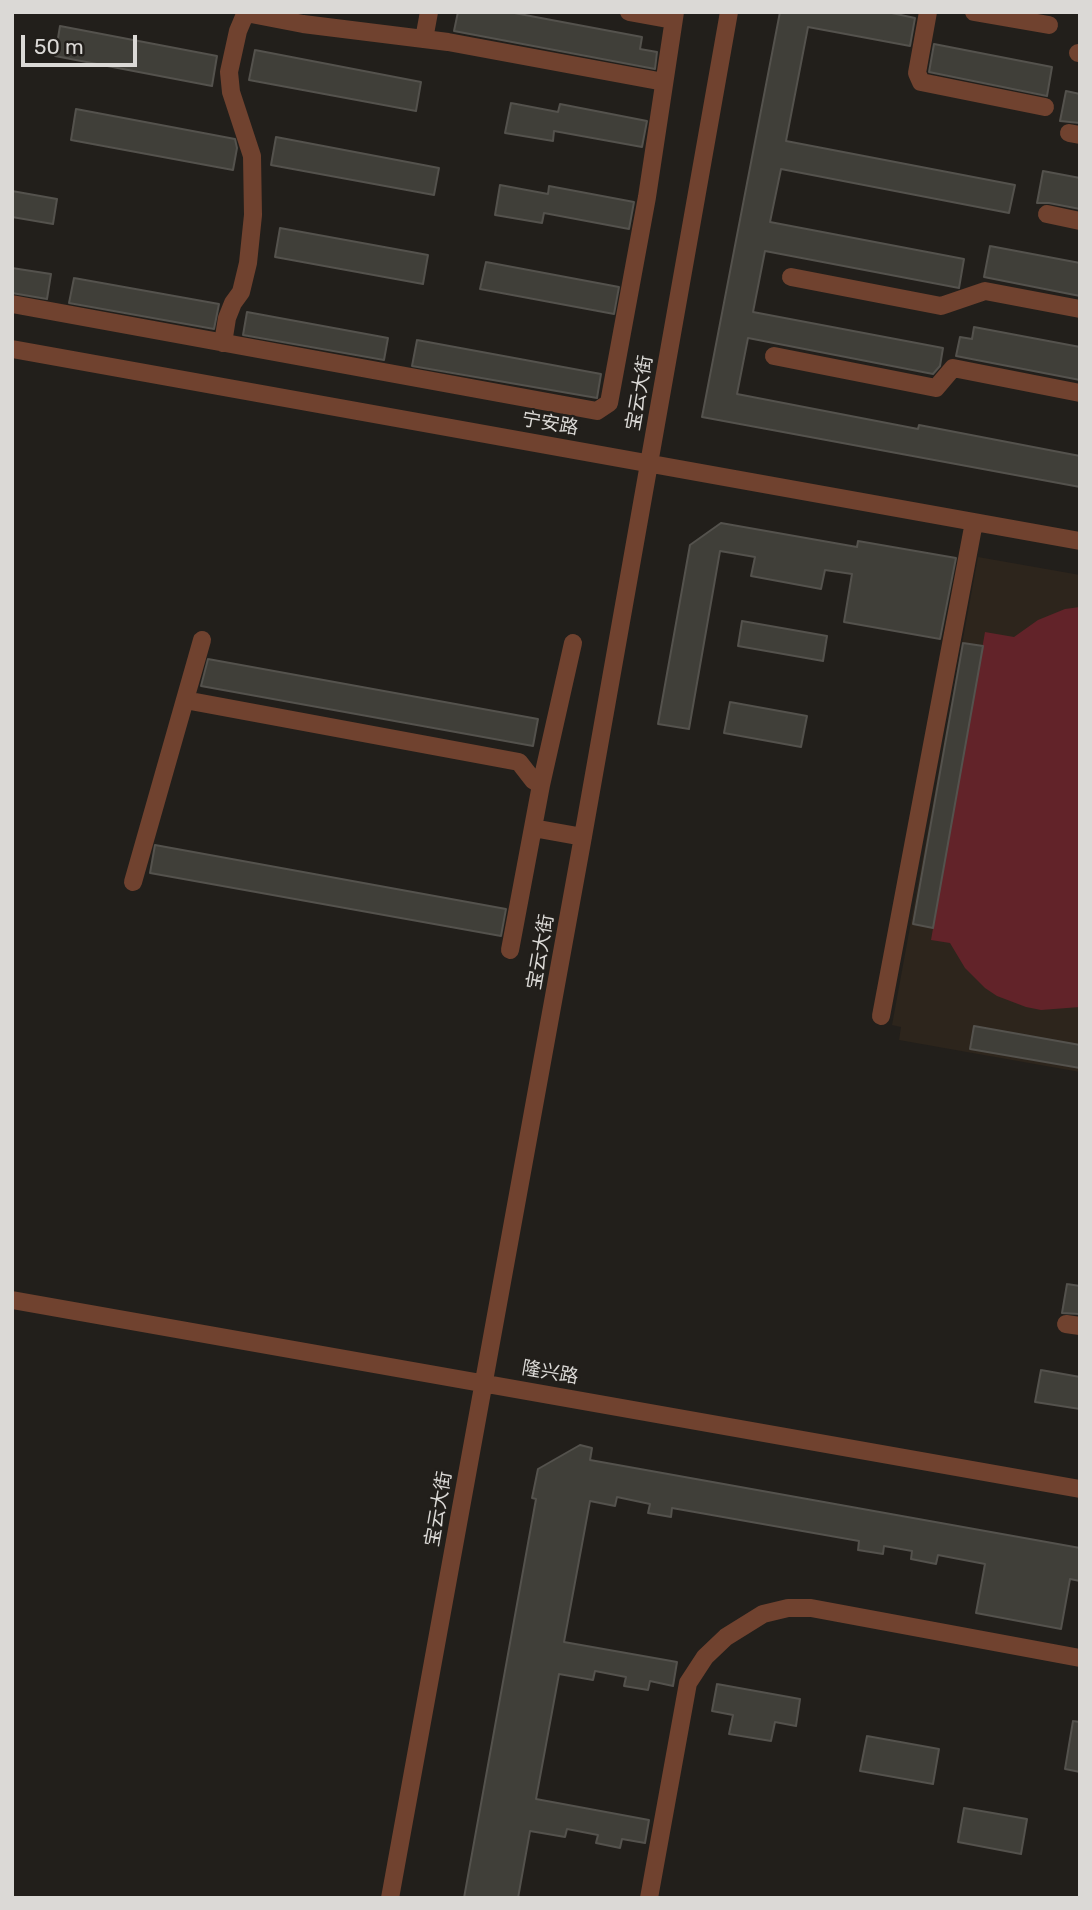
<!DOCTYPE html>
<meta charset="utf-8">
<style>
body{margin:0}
#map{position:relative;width:1092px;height:1910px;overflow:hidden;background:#221f1b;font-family:Rubik,sans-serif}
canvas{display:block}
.frame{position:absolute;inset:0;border:14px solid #dbd9d6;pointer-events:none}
.scale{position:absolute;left:21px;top:35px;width:116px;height:32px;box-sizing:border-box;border:4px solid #dbd9d6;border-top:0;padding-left:9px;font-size:21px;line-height:24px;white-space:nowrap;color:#dbd9d6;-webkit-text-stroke:5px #221f1b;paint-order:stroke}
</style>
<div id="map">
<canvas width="1092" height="1910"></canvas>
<div class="frame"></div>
<div class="scale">50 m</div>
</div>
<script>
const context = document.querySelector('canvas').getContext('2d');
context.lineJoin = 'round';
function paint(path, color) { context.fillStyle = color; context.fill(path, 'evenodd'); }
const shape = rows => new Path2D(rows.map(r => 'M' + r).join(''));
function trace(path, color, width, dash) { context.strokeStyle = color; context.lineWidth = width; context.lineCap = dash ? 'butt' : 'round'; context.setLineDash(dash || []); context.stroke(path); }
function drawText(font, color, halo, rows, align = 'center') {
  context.font = font + ' Rubik,"Noto Sans SC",sans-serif'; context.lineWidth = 5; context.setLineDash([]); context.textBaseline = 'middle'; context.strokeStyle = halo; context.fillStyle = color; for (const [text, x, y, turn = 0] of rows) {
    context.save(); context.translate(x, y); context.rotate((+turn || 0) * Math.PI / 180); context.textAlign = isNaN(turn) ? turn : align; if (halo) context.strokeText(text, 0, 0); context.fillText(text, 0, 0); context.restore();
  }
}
paint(shape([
 [978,557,1080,575,1080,1072,899,1040,901,1027,892,1025]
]), '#2d251c');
paint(shape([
 [1080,607,1080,1007,1041,1010,1026,1007,997,996,985,988,965,968,950,943,931,940,985,632,1014,637,1038,620,1065,609]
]), '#622329');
const building = shape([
 [458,12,509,12,642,37,640,49,657,52,655,69,454,31,458,12],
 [780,12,887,12,915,18,910,46,808,27,786,141,1015,185,1009,213,781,169,770,222,964,259,959,288,765,251,753,312,943,348,940,366,933,374,748,338,737,394,918,429,919,425,1080,456,1080,487,702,417,780,12],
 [60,26,217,56,212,86,55,56,60,26],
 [934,44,1052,67,1047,96,929,72,934,44],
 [255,50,421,82,416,111,249,80,255,50],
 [1066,91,1080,94,1080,123,1060,121,1066,91],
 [511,103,558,112,560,104,647,121,642,147,554,131,553,141,505,133,511,103],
 [76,109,235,139,237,148,233,170,71,140,76,109],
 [276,137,439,168,434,195,271,165,276,137],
 [1043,171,1080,178,1080,209,1049,203,1037,203,1043,171],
 [500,185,548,194,549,186,634,202,629,229,544,213,542,223,495,215,500,185],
 [12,191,57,199,53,224,12,217,12,191],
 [280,228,428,255,423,284,275,257,280,228],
 [990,246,1080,263,1080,296,984,277,990,246],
 [486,262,619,287,614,314,480,289,486,262],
 [12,268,51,274,47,299,12,293,12,268],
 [74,278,219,304,214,329,69,303,74,278],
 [247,312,388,338,384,360,243,335,247,312],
 [974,327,1080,347,1080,380,956,356,960,337,972,339,974,327],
 [417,340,601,374,597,398,412,366,417,340],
 [721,523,857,547,858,541,956,558,940,639,844,622,852,574,825,570,821,589,751,576,755,557,720,551,689,729,658,724,690,545,721,523],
 [742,621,827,636,823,661,738,646,742,621],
 [963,643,983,646,933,928,913,924,963,643],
 [208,659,538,719,533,746,201,686,208,659],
 [730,702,807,716,801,747,724,733,730,702],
 [155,845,506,909,501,936,150,873,155,845],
 [974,1026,1080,1045,1080,1068,970,1049,974,1026],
 [1067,1284,1080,1286,1080,1314,1062,1313,1067,1284],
 [1041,1370,1080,1377,1080,1409,1035,1402,1041,1370],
 [580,1445,592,1448,590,1460,1080,1548,1080,1581,1070,1579,1061,1629,976,1613,985,1564,938,1555,936,1564,911,1559,912,1551,884,1546,883,1554,858,1550,859,1541,672,1508,671,1517,648,1513,650,1504,617,1497,615,1506,590,1501,564,1642,677,1662,673,1686,650,1681,648,1690,624,1686,626,1677,595,1671,593,1680,559,1674,536,1799,649,1820,645,1843,622,1839,620,1848,596,1843,598,1835,567,1829,565,1837,530,1831,518,1898,464,1898,536,1499,532,1498,538,1469,580,1445],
 [717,1684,800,1699,796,1726,775,1722,771,1741,729,1734,733,1715,712,1711,717,1684],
 [1073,1721,1080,1722,1080,1772,1065,1769,1073,1721],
 [867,1736,939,1749,933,1784,860,1771,867,1736],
 [964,1808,1027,1819,1021,1854,958,1842,964,1808]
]);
paint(building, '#403f39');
trace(building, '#54524d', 2);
trace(shape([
 [629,12,673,20],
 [928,12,917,73,921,82,1045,107],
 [974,12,1049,25],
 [246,13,303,24,448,42,664,82],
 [424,39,429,12],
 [1078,53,1080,53],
 [1069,133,1080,135],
 [1047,214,1080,221],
 [791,277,941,306,985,291,1080,309],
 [12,304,597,411,609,403,647,197,675,12],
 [223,343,227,318,233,303,241,292,248,263,253,215,252,156,231,92,229,72,238,31,246,12],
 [12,349,1080,541],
 [774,356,936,388,953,368,1080,393],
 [185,700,519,762,533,780,541,785],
 [533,828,583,837],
 [133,882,202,640],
 [510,950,541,785,573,643],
 [881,1016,974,522],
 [12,1300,1080,1489],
 [1066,1324,1080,1326],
 [390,1898,582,842,729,12],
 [649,1898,688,1683,705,1657,726,1637,763,1614,788,1608,811,1608,1080,1658]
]), '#70422f', 18);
drawText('19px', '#dbd9d6', '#221f1b', [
 ["宝云大街",640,393,-80],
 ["宁安路",550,424,10],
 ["宝云大街",541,952,-80],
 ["隆兴路",550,1373,10],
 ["宝云大街",439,1509,-80]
]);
</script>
